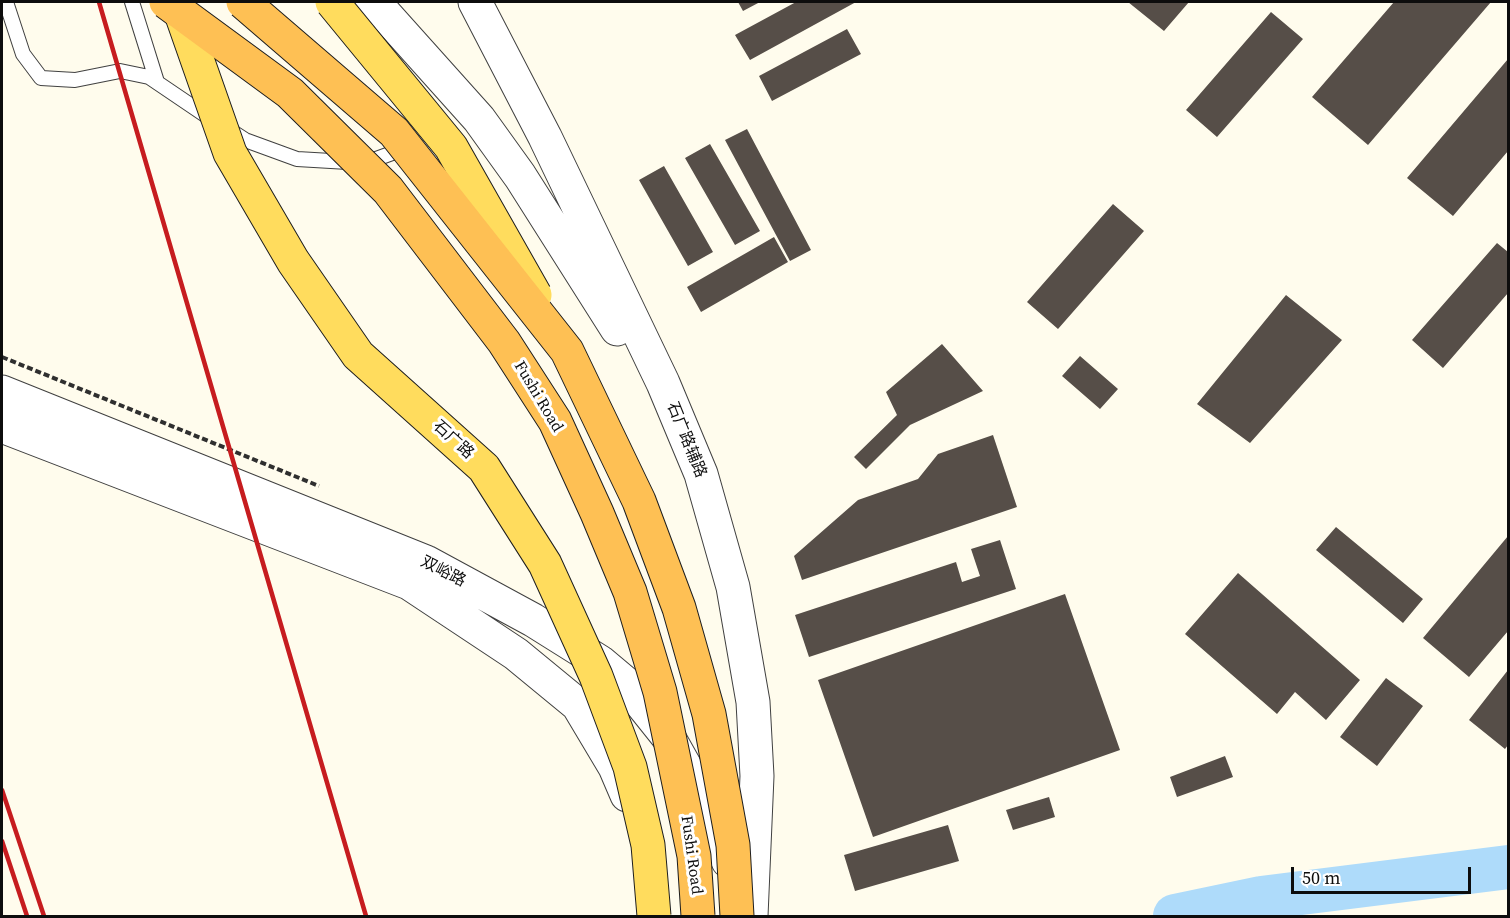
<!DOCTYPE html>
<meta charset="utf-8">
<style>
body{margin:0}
#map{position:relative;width:1510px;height:918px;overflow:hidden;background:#fffced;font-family:"Source Serif 4",serif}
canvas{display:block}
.frame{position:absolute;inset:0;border:3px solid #0d0d0d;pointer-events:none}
.scale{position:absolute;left:1291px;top:867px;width:180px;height:27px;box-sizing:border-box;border:3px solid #0d0d0d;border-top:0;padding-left:8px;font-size:18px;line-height:21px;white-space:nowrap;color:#0d0d0d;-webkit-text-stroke:4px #fff;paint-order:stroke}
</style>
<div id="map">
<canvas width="1510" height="918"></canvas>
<div class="frame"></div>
<div class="scale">50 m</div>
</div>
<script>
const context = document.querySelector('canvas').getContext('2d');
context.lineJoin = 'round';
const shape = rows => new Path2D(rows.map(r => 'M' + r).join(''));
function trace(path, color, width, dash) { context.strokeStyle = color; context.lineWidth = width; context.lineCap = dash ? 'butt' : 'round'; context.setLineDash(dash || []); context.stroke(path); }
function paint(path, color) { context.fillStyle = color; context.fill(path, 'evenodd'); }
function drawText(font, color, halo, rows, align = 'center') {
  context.font = font + ' "Source Serif 4","Noto Sans SC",serif'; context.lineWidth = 6; context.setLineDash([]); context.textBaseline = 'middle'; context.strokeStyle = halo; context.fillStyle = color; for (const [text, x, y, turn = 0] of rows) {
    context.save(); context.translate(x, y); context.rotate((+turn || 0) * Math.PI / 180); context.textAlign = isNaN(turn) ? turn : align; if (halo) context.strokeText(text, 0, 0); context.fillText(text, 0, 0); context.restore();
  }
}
trace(shape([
 [1175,916,1261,898,1508,867]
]), '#aedbfa', 44);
paint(shape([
 [738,2,760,2,743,11],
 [796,2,856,2,750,60,735,35],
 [1128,2,1189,2,1164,31],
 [1394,2,1491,2,1368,145,1312,97],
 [1271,12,1303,39,1217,137,1186,110],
 [847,29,861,54,772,101,759,76],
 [1508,59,1508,151,1453,216,1407,178],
 [747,129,811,250,790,261,725,140],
 [710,144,760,231,735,245,685,158],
 [664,166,713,252,688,266,639,180],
 [1113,204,1144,231,1058,329,1027,302],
 [774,237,788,262,701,312,687,287],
 [1497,243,1508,252,1508,293,1443,368,1412,340],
 [1286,295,1342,340,1250,443,1197,404],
 [942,344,983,391,910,425,866,469,854,457,897,415,886,392],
 [1080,356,1118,389,1100,409,1062,376],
 [993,435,1017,507,802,580,794,556,858,500,918,479,938,454],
 [1336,527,1423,599,1403,623,1316,550],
 [1508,536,1508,631,1469,677,1423,638],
 [1000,540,1016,589,809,657,795,615,956,562,962,582,980,576,971,549],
 [1238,573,1360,680,1326,720,1295,692,1277,714,1185,634],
 [1065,594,1120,750,873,837,818,680],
 [1508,670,1508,745,1505,749,1469,720],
 [1386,678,1423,706,1377,766,1340,737],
 [1225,756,1233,777,1177,797,1170,777],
 [1049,797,1055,817,1013,830,1006,810],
 [948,825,959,861,855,891,844,855]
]), '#564e48');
const service = shape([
 [6,2,23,54,41,78,75,80,120,71,149,77,211,119],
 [132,2,157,82],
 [228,129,245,140,297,159,348,162,376,159,406,148]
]);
const tertiary = shape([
 [370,2,384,13,479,119,520,176,617,329],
 [475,2,545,137,663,383,701,474,733,587,753,702,757,776,751,916],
 [2,392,426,562,533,620,600,662,625,683,669,738,705,802,728,861],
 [2,426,409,583,516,654,578,705,615,767,627,795]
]);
trace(service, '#404040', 16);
trace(tertiary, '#404040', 35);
trace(shape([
 [2,357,319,486]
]), '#2f2f2f', 4, [6, 3]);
trace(service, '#fff', 14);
trace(tertiary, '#fff', 33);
trace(shape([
 [99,2,366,916],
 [2,790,44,916],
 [2,841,27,916]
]), '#c61c1f', 4.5);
const primaryBridge = shape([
 [177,2,230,153,293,261,358,355,484,468,545,564,596,676,630,767,648,845,654,916],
 [332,2,451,147,535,295]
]);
const trunkBridge = shape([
 [166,2,290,93,388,190,504,342,555,421,597,513,630,592,660,692,694,856,698,916],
 [243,2,394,132,567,351,639,501,679,608,709,714,733,845,737,916]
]);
trace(primaryBridge, '#1e1e1e', 35, []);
trace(trunkBridge, '#1e1e1e', 35, []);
trace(primaryBridge, '#ffdc5d', 33);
trace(trunkBridge, '#fec054', 33);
drawText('16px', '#0d0d0d', '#fff', [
 ["Fushi Road",538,397,59],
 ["石广路",453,440,42],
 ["石广路辅路",686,440,68],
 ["双峪路",443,572,27],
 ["Fushi Road",691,855,82]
]);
</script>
